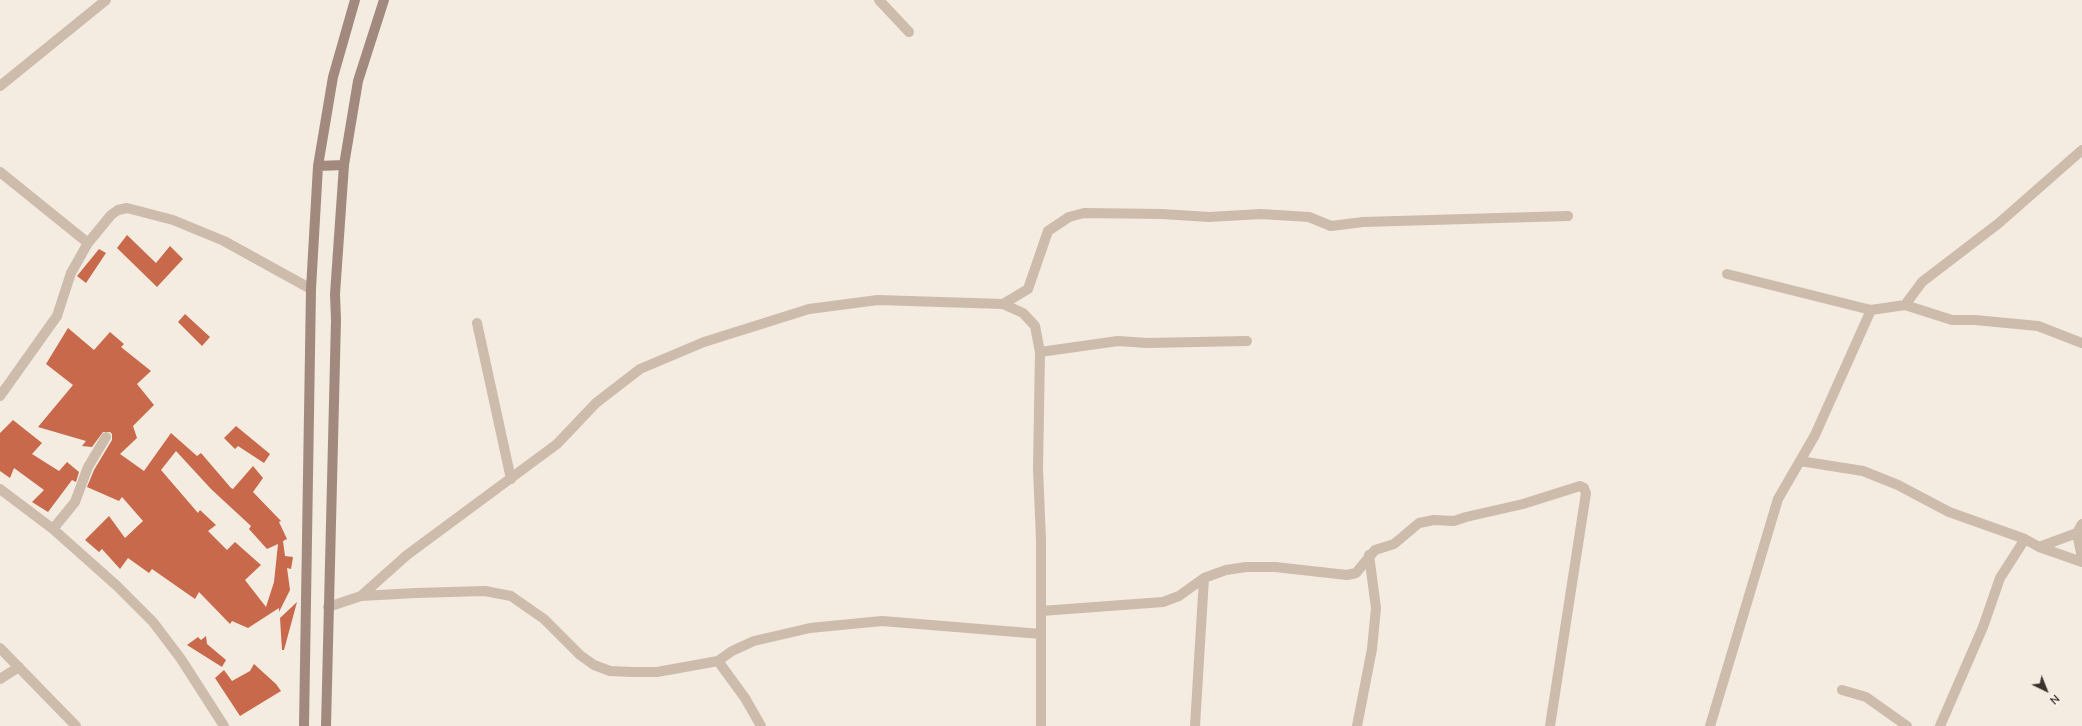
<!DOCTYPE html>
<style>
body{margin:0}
#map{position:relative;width:2082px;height:726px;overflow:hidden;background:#f4ebe1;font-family:"Nunito Sans",sans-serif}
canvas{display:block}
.north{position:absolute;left:2026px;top:670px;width:40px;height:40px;-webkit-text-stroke:3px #fbf5ee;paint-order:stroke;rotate:137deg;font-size:11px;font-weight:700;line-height:16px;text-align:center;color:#3b302b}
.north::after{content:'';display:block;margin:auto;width:14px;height:18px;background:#3b302b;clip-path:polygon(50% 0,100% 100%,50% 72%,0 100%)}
</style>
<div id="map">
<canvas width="2082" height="726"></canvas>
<div class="north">N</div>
</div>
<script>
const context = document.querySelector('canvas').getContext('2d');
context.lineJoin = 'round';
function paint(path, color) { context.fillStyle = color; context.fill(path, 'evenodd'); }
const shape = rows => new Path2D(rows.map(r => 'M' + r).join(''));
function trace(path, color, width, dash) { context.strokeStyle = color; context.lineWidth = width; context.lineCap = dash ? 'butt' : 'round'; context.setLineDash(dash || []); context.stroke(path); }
paint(shape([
 [127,235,156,263,170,246,183,259,157,287,117,248],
 [99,249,106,253,86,283,77,276],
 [185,314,210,337,202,346,178,322],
 [68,328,94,350,110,332,124,344,121,347,151,371,137,384,154,405,133,426,137,438,120,454,144,471,171,433,197,456,201,453,231,488,233,489,253,466,263,478,253,492,281,521,279,522,287,539,283,541,285,556,293,557,291,569,287,568,290,590,279,612,279,608,248,628,232,621,230,624,199,592,195,599,152,569,149,573,128,558,120,569,102,549,99,552,85,540,109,516,125,538,143,521,122,497,119,501,87,487,94,470,112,440,112,434,110,432,103,432,92,447,82,446,86,441,38,427,73,385,46,364],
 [176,451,211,489,251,526,249,529,267,549,278,544,274,582,266,607,245,580,261,565,235,542,227,550,208,531,216,525,200,510,198,513,161,470],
 [13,420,42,443,32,454,59,471,67,462,79,472,76,482,72,480,48,512,32,502,44,490,14,468,10,478,0,471,0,433],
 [236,426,270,454,264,463,238,446,235,449,224,438],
 [297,602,284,650,282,650,280,618],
 [206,636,207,644,226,660,222,667,187,645,198,637,201,640],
 [254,664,276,684,281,691,240,716,215,678,224,670,232,681,250,671]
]), '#c8694b');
trace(shape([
 [879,0,909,32],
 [0,86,106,0],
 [0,172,88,243],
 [1727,274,1871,310],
 [1003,304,1028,289,1048,231,1069,217,1084,213,1162,214,1209,217,1261,214,1309,217,1331,226,1363,222,1568,216],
 [1905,305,1922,282,1999,223,2082,150],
 [477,323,511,479],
 [1040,352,1118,341,1147,343,1247,341],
 [0,396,57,316,71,273,88,243,111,215,118,210,127,208,173,220,224,241,311,289],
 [1800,461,1863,471,1898,485,1949,512,2025,539],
 [0,489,53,529,117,586,153,622,181,659,224,726],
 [53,529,75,502,88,467,106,437],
 [2077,533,2082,558],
 [2039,547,2077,533,2082,524],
 [361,596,407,555,557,444,596,403,640,369,704,342,809,309,878,300,1003,304,1023,313,1035,326,1040,352,1038,469,1041,540,1041,726],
 [328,607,361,596,416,593,485,591,511,596,544,619,580,655,594,665,610,671,632,672,657,672,718,661,732,651,754,641,810,628,882,621,1041,634],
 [1041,611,1163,602,1179,596,1204,578,1226,570,1246,567,1275,567,1347,575,1356,573,1375,550,1394,544,1419,523,1434,520,1454,521,1466,517,1523,504,1580,486,1584,488,1586,493,1550,726],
 [0,648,76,726],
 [718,661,745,698,761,726],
 [0,679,19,667],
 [1842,690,1866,697,1907,726],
 [1195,726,1204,578],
 [1357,726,1372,649,1376,608,1369,555],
 [1710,726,1778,499,1815,435,1871,310,1905,305,1952,320,1975,320,2038,326,2082,343],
 [1940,726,1983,627,2000,578,2025,539,2039,547,2082,562]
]), '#cdbbac', 10);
trace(shape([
 [318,166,344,165],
 [304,726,311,289,318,166,333,77,355,0],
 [326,726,336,320,335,294,344,165,358,81,384,0]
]), '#a18a7d', 10);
</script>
